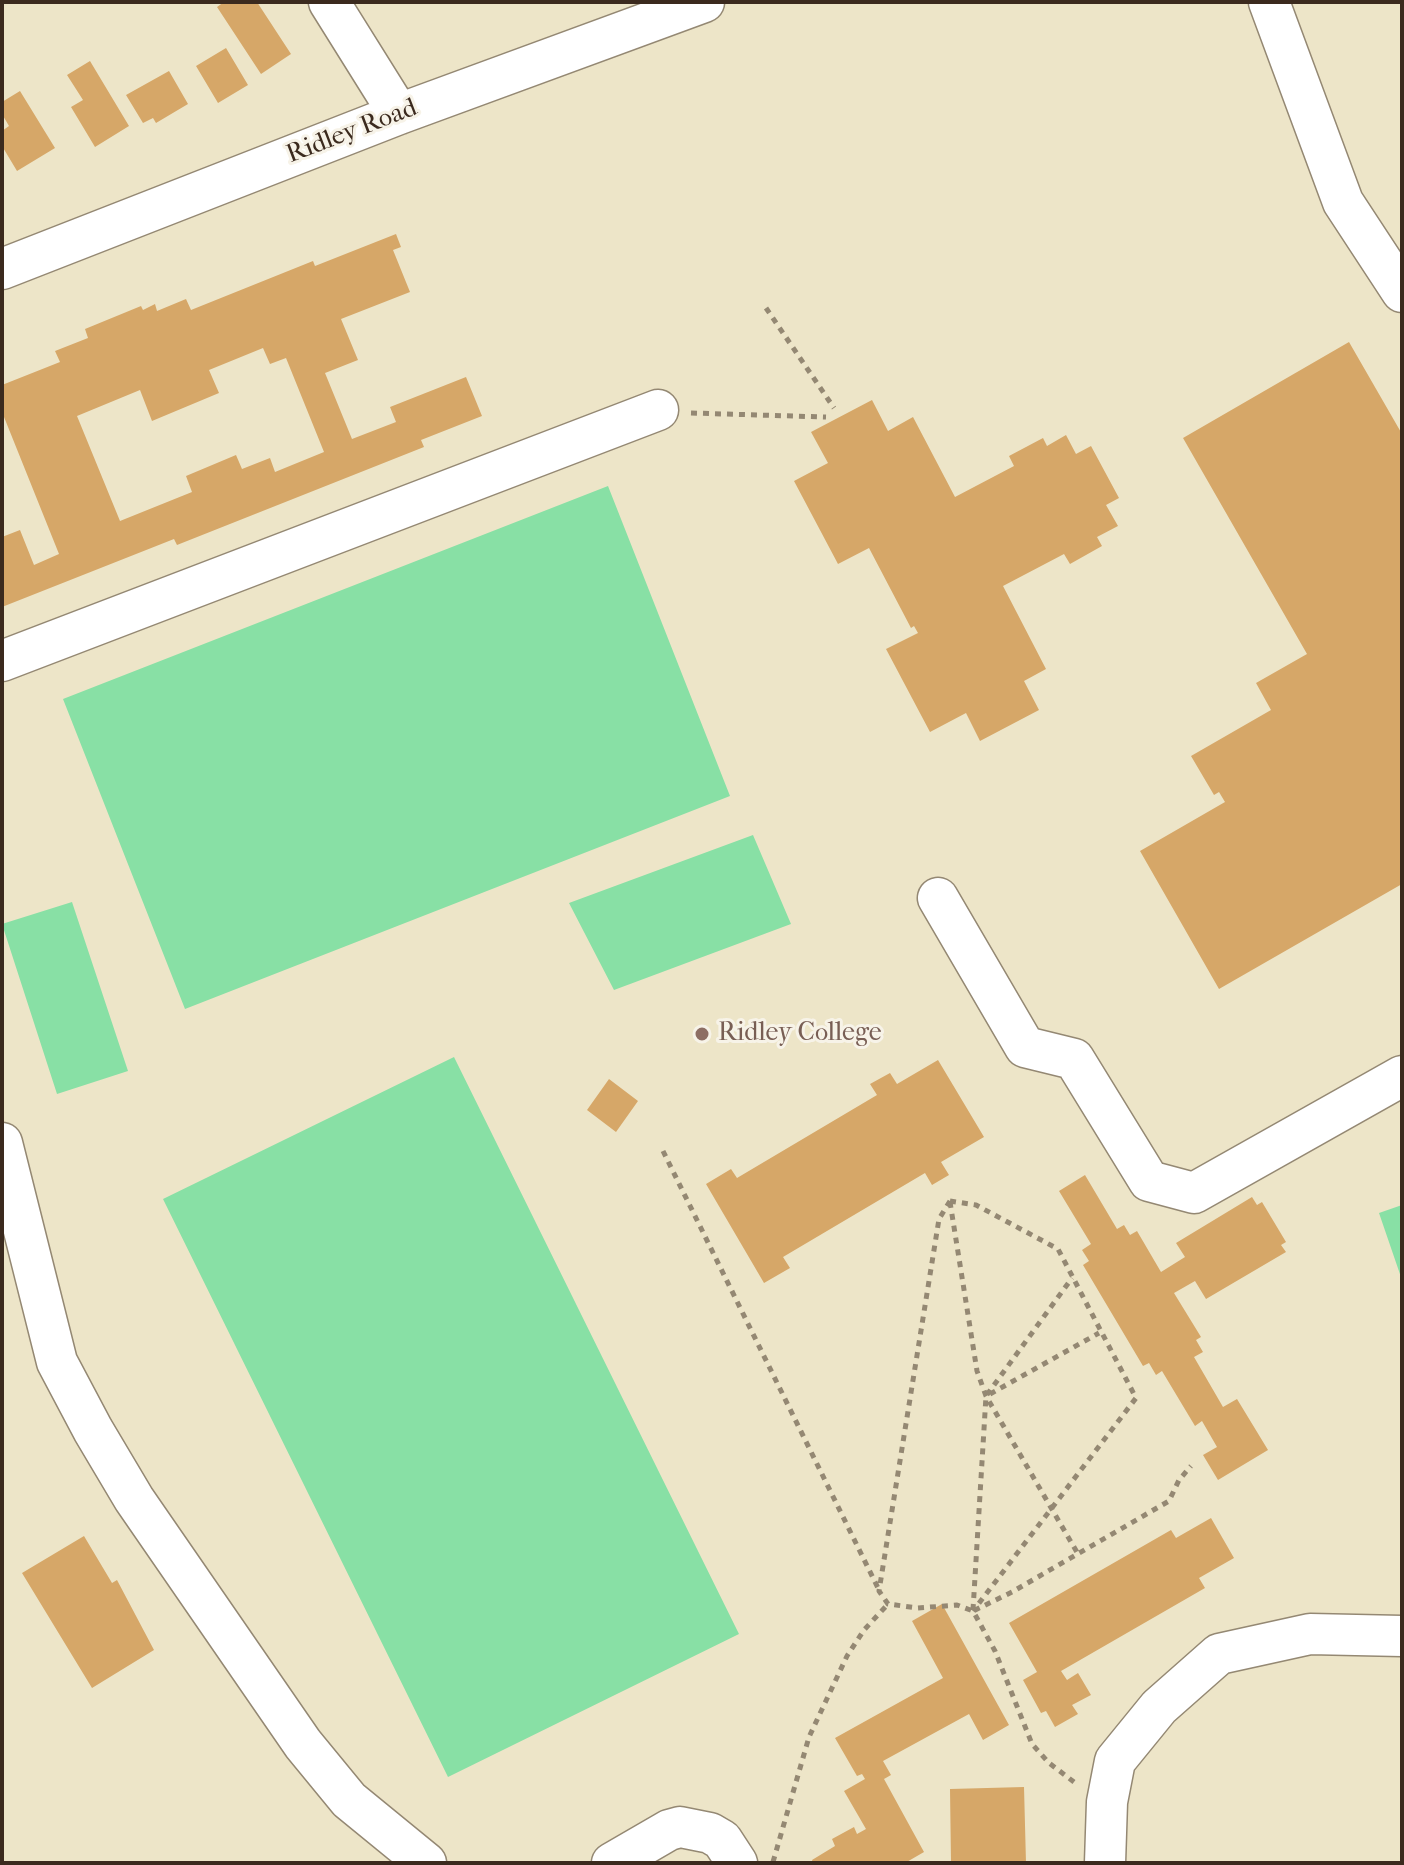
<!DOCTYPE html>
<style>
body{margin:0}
#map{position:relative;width:1404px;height:1865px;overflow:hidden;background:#ede5c8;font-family:"IM FELL French Canon",serif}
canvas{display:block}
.frame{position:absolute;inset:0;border:4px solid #3b2a1e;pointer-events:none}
</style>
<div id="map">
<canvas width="1404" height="1865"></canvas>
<div class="frame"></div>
</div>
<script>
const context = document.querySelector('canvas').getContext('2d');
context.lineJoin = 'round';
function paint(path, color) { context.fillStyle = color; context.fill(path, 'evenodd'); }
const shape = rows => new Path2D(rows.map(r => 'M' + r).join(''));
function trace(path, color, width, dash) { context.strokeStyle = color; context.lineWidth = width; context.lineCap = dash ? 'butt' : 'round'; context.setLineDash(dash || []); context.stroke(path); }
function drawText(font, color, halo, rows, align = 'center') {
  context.font = font + ' "IM FELL French Canon",serif'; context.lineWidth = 6; context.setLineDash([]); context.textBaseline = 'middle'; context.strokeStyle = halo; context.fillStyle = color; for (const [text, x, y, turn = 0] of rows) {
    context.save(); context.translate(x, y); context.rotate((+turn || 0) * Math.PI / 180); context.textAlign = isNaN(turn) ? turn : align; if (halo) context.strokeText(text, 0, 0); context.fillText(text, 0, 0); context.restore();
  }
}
paint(shape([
 [608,486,730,796,185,1009,63,699],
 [753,835,791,924,614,990,569,903],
 [72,902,128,1071,57,1094,2,924],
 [454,1057,739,1634,448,1777,163,1199],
 [1402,1205,1402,1280,1379,1213]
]), '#88e0a5');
paint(shape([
 [224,2,257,2,291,54,261,74,217,7],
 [226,48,248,85,218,103,196,66],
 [90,61,129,126,95,147,71,107,83,100,67,75],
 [169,71,188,104,156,123,153,118,143,123,126,95],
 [20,91,55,148,17,171,2,146,2,131,9,126,2,114,2,102],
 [396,234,401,247,393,250,410,292,341,319,358,360,325,373,352,439,396,422,390,407,466,377,482,416,421,440,424,447,177,545,174,539,2,607,2,537,20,530,34,565,59,554,2,412,2,385,60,362,55,351,88,338,85,329,141,306,143,310,155,304,157,311,186,299,191,310,313,261,315,266],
 [263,348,270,364,286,358,324,452,275,472,270,458,242,469,236,455,186,476,192,492,120,521,77,416,140,390,152,421,219,393,209,370],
 [1349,342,1402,434,1402,884,1219,989,1140,851,1225,802,1219,792,1214,795,1191,756,1271,710,1256,683,1307,654,1183,438],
 [872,400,888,431,913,417,955,497,1014,466,1009,456,1043,438,1047,446,1066,435,1076,454,1091,446,1119,498,1106,505,1118,526,1097,537,1102,546,1070,564,1064,554,1003,586,1046,669,1024,681,1039,710,980,741,966,713,930,732,886,649,918,633,914,626,911,628,869,548,838,564,794,481,828,463,811,432],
 [938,1060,984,1137,941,1162,949,1175,932,1185,925,1173,783,1257,790,1268,764,1283,706,1184,731,1169,737,1178,877,1095,870,1084,890,1073,897,1084],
 [609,1079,638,1101,616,1132,587,1110],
 [1085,1175,1117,1229,1124,1225,1130,1235,1137,1231,1161,1272,1185,1257,1176,1243,1252,1197,1257,1205,1262,1202,1286,1242,1281,1245,1286,1252,1206,1299,1195,1281,1174,1293,1201,1337,1196,1340,1203,1352,1194,1357,1223,1407,1237,1399,1268,1450,1218,1480,1203,1455,1217,1447,1202,1421,1195,1426,1162,1371,1156,1375,1149,1363,1143,1366,1083,1265,1089,1261,1082,1250,1091,1244,1059,1191],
 [1211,1518,1234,1558,1199,1578,1205,1588,1061,1671,1067,1680,1078,1673,1091,1695,1072,1705,1078,1714,1055,1727,1046,1711,1041,1713,1023,1680,1037,1672,1009,1623,1171,1530,1176,1538],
 [84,1536,112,1583,117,1580,154,1650,92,1688,22,1573],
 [942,1604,1009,1725,983,1740,969,1714,883,1761,891,1775,884,1779,924,1852,905,1863,813,1863,812,1860,835,1846,832,1839,854,1827,857,1834,866,1829,844,1791,865,1779,862,1774,857,1776,835,1738,943,1678,912,1621],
 [1024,1787,1026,1863,951,1863,950,1789]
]), '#d6a768');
const minor = shape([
 [329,2,399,114],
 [1269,2,1343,202,1402,292],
 [2,269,399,114,704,2],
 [2,661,658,410],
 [938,898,1025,1047,1074,1059,1149,1181,1194,1193,1402,1076],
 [2,1143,57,1362,93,1430,134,1499,303,1744,349,1800,426,1863],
 [612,1863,669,1830,680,1827,710,1833,722,1840,737,1863],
 [1105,1863,1107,1802,1115,1761,1159,1707,1219,1654,1310,1634,1402,1636]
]);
trace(minor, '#948873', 43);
trace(shape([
 [766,308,834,408],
 [691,413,826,417],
 [663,1151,879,1590],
 [950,1201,976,1205,1058,1249,1136,1398,973,1611],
 [950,1201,939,1219,879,1591,888,1604,918,1608,957,1605,973,1611],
 [950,1202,977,1371,986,1396,1078,1554],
 [990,1394,1099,1333],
 [973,1610,986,1396,1072,1278],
 [1074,1782,1049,1763,1032,1744,995,1651,973,1611,1012,1592,1169,1501,1179,1480,1191,1466],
 [773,1862,809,1737,847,1656,864,1630,888,1604]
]), '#948873', 5, [6, 6]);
trace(minor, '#fff', 40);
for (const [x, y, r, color] of [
 [702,1034,8,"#8d6e63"]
]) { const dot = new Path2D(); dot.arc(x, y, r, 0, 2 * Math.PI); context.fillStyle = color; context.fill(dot); trace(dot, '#f7f3e8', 3); }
drawText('26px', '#3b2a1e', '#f7f3e8', [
 ["Ridley Road",352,132,-21]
]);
drawText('26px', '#785e54', '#f7f3e8', [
 ["Ridley College",718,1034]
], 'left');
</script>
